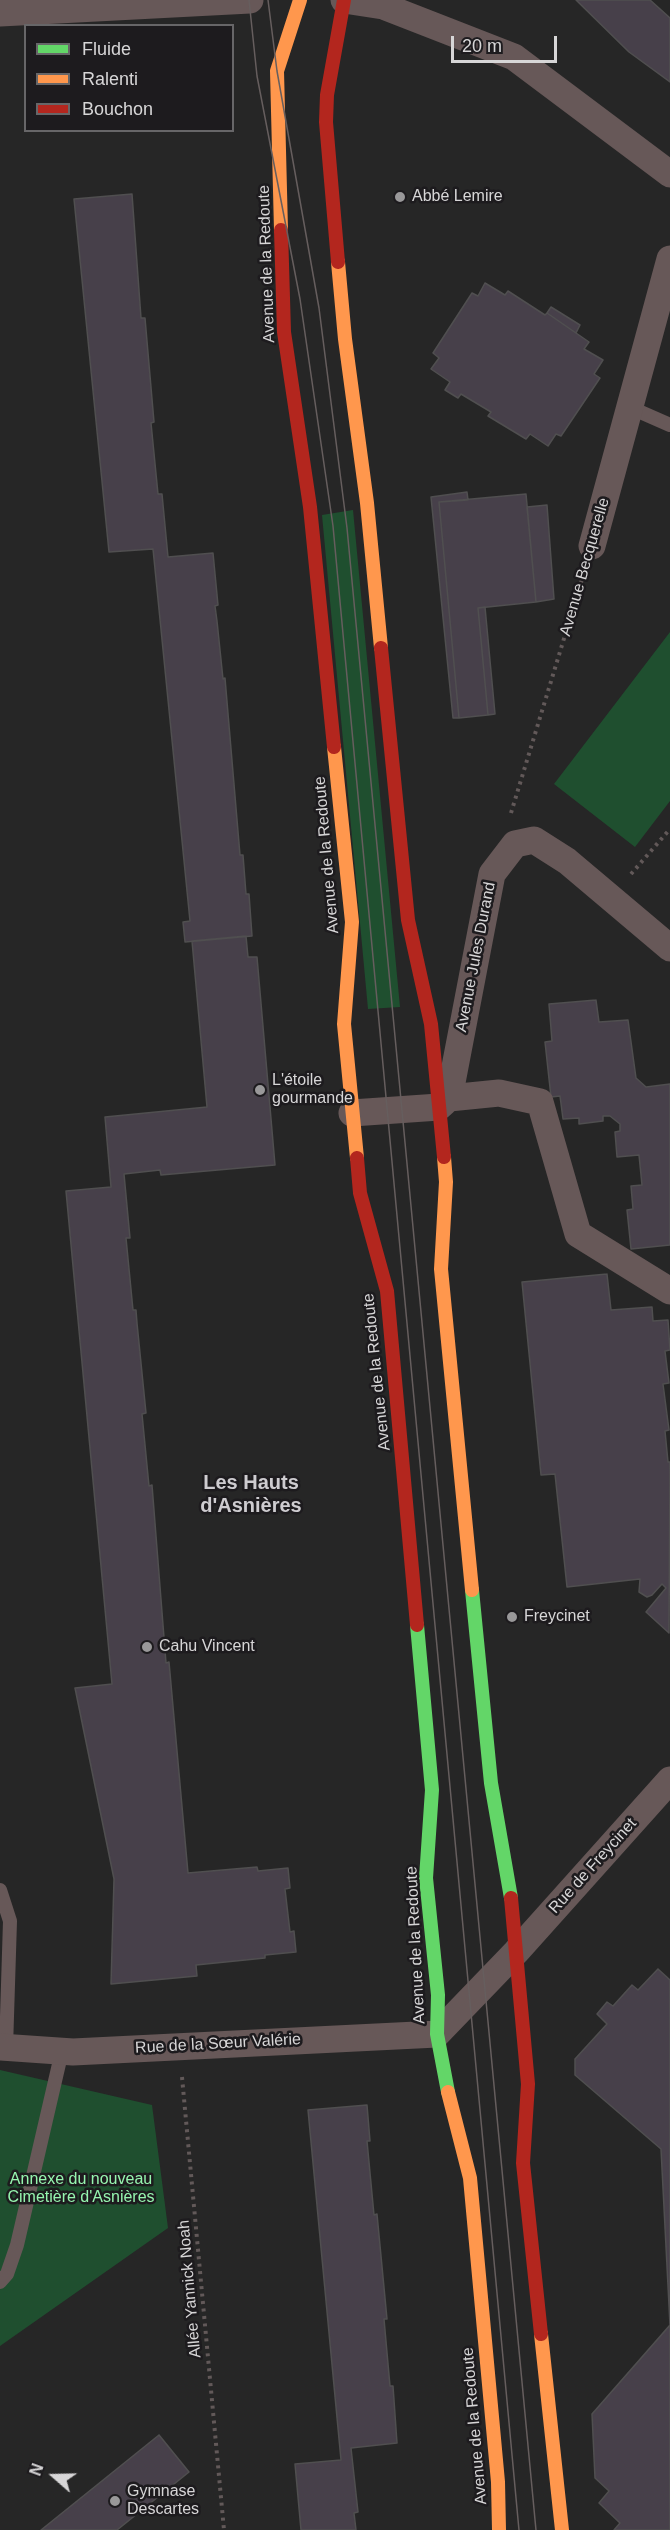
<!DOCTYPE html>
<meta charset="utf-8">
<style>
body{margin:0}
#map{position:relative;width:670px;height:2530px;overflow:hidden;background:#262626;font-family:Helvetica,sans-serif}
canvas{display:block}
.legend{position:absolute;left:24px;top:24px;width:210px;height:108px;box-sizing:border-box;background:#1d1b1e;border:2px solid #676668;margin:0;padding:8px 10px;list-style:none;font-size:18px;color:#d7d6d7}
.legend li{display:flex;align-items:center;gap:12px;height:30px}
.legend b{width:30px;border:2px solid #676668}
.north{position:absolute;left:24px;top:2446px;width:60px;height:60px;-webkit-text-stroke:4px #1d1b1e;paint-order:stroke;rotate:290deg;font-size:16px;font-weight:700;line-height:24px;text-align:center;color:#d7d6d7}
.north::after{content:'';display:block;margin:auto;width:21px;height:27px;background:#d7d6d7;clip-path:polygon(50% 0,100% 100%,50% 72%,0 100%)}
.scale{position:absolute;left:451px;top:36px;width:106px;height:27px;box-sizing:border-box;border:3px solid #d7d6d7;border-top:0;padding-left:8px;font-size:18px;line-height:21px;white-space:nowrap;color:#d7d6d7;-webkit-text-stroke:4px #1d1b1e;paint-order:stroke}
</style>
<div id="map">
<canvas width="670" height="2530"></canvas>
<ul class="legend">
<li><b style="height:8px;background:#63d668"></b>Fluide</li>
<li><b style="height:8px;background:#ff974d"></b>Ralenti</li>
<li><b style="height:8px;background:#b3261e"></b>Bouchon</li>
</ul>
<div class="north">N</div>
<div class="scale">20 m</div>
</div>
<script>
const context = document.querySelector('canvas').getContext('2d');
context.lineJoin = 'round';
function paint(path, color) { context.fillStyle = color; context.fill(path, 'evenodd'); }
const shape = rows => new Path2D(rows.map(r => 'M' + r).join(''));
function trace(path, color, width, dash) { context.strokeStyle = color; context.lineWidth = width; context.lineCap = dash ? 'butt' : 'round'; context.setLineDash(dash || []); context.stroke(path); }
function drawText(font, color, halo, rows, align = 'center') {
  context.font = font + ' Helvetica,sans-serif'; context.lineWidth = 5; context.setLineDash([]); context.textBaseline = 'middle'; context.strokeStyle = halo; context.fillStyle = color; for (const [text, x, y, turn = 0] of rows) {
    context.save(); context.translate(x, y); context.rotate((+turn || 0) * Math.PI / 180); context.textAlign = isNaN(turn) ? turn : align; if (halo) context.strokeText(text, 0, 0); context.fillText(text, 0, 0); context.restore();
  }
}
paint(shape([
 [353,510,400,1007,368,1009,322,515],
 [670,632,670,801,635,847,554,784],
 [0,2070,152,2105,168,2228,0,2346]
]), '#1f4f2f');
const building = shape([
 [576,0,650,0,670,18,670,82,629,52,576,0],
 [132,194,141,318,145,318,154,422,151,423,158,494,162,494,168,557,213,553,218,605,215,606,217,621,223,679,225,678,240,855,243,855,246,894,249,894,252,936,185,942,183,922,190,921,153,549,109,552,74,199,132,194],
 [485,283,505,295,508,291,545,315,547,313,589,342,584,349,603,360,594,374,600,378,561,436,556,434,548,446,530,434,526,439,488,416,491,412,461,394,458,398,445,390,450,382,431,369,439,358,433,353,472,293,478,296,485,283],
 [551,307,580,325,576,333,547,313,551,307],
 [467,492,468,500,439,502,459,718,453,718,431,497,467,492],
 [526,494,536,602,478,608,488,715,459,718,439,502,526,494],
 [547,505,554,599,536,602,527,507,547,505],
 [485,607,495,714,488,715,478,608,485,607],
 [246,936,248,957,257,957,275,1165,161,1175,160,1170,124,1174,130,1238,126,1238,133,1310,136,1310,137,1323,146,1413,142,1414,149,1486,152,1485,166,1663,169,1662,188,1873,257,1867,258,1871,288,1868,290,1888,285,1889,290,1932,294,1931,296,1952,265,1955,265,1958,196,1965,197,1976,111,1984,114,1879,75,1688,112,1684,66,1191,111,1187,105,1117,207,1107,192,941,246,936],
 [596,1000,599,1022,628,1020,636,1078,646,1087,670,1084,670,1245,631,1249,627,1210,633,1209,631,1186,642,1185,639,1155,617,1157,615,1132,620,1131,620,1124,610,1116,603,1116,603,1121,579,1124,579,1118,563,1119,560,1096,551,1097,545,1042,552,1041,549,1004,596,1000],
 [607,1274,611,1310,652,1307,653,1321,668,1320,670,1350,665,1351,669,1383,663,1384,669,1430,665,1431,668,1462,670,1462,669,1633,646,1612,666,1588,662,1584,652,1595,647,1597,639,1592,640,1579,567,1587,555,1474,541,1475,522,1282,607,1274],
 [658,1969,670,1980,670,2530,614,2530,620,2523,599,2503,609,2491,595,2478,592,2414,670,2325,661,2149,575,2075,575,2059,607,2024,597,2014,607,2002,613,2006,632,1985,638,1990,658,1969],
 [367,2105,370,2141,367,2141,374,2215,377,2214,387,2319,384,2319,390,2386,393,2386,397,2443,351,2448,358,2512,354,2513,356,2530,301,2530,295,2464,341,2460,308,2110,367,2105],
 [159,2435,189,2472,117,2530,41,2530,159,2435]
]);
paint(building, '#47404a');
trace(building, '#504f50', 1.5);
trace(shape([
 [511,813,583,576],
 [631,874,670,829],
 [182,2077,224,2530]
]), '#625959', 4, [3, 4.5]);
trace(shape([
 [629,407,670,425],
 [0,1890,10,1921,6,2048],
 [0,2282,7,2274,17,2245,62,2051]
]), '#675858', 14);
trace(shape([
 [344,0,383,6,514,57,670,174],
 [0,13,250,0],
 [592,546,670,259],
 [449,1098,499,1093,540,1102,578,1234,670,1291],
 [352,1113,439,1107,449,1098,492,874,515,844,534,840,567,861,670,948],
 [0,2047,73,2052,437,2034,516,1952,670,1780]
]), '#675858', 27);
trace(shape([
 [472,1590,491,1783,511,1898],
 [417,1625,432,1790,426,1878,438,1995,437,2034,448,2092]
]), '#63d668', 14);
trace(shape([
 [281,230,277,71,300,0],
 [338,262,345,339,367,503,381,648],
 [334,747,352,922,344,1024,357,1158],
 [444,1157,446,1182,441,1269,472,1590],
 [448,2092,470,2178,498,2482,499,2530],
 [541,2334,562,2530]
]), '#ff974d', 14);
trace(shape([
 [281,230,284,332,310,507,334,747],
 [338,262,326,122,327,95,344,0],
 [381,648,408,920,431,1024,444,1157],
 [357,1158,360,1193,387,1291,417,1625],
 [511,1898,528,2084,523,2163,541,2334]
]), '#b3261e', 14);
trace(shape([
 [249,0,257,76,300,299,333,526,519,2530],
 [268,0,277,71,319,308,347,528,536,2530]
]), '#665e5e', 1.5);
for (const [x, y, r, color] of [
 [400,197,6,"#999899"],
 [260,1090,6,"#999899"],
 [512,1617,6,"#999899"],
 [147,1647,6,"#999899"],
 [115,2501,6,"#999899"]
]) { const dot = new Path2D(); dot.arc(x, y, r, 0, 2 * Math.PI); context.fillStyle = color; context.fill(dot); trace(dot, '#1d1b1e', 2); }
drawText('16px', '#d7d6d7', '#1d1b1e', [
 ["Abbé Lemire",412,197],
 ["L'étoile",272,1081],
 ["gourmande",272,1099],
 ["Freycinet",524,1617],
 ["Cahu Vincent",159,1647],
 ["Gymnase",127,2492],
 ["Descartes",127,2510]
], 'left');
drawText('16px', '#d7d6d7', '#1d1b1e', [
 ["Avenue de la Redoute",267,264,-92],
 ["Avenue Becquerelle",585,567,-74],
 ["Avenue de la Redoute",327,855,-95],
 ["Avenue Jules Durand",476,957,-79],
 ["Avenue de la Redoute",377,1372,-96],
 ["Rue de Freycinet",593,1866,-48],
 ["Avenue de la Redoute",416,1945,-93],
 ["Rue de la Sœur Valérie",218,2044,-3],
 ["Allée Yannick Noah",190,2289,-95],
 ["Avenue de la Redoute",475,2426,-95]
]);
drawText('16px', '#96f5af', '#1d1b1e', [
 ["Annexe du nouveau",81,2180],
 ["Cimetière d'Asnières",81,2198]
]);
drawText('bold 20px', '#ceccd0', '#1d1b1e', [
 ["Les Hauts",251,1483],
 ["d'Asnières",251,1506]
]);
</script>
